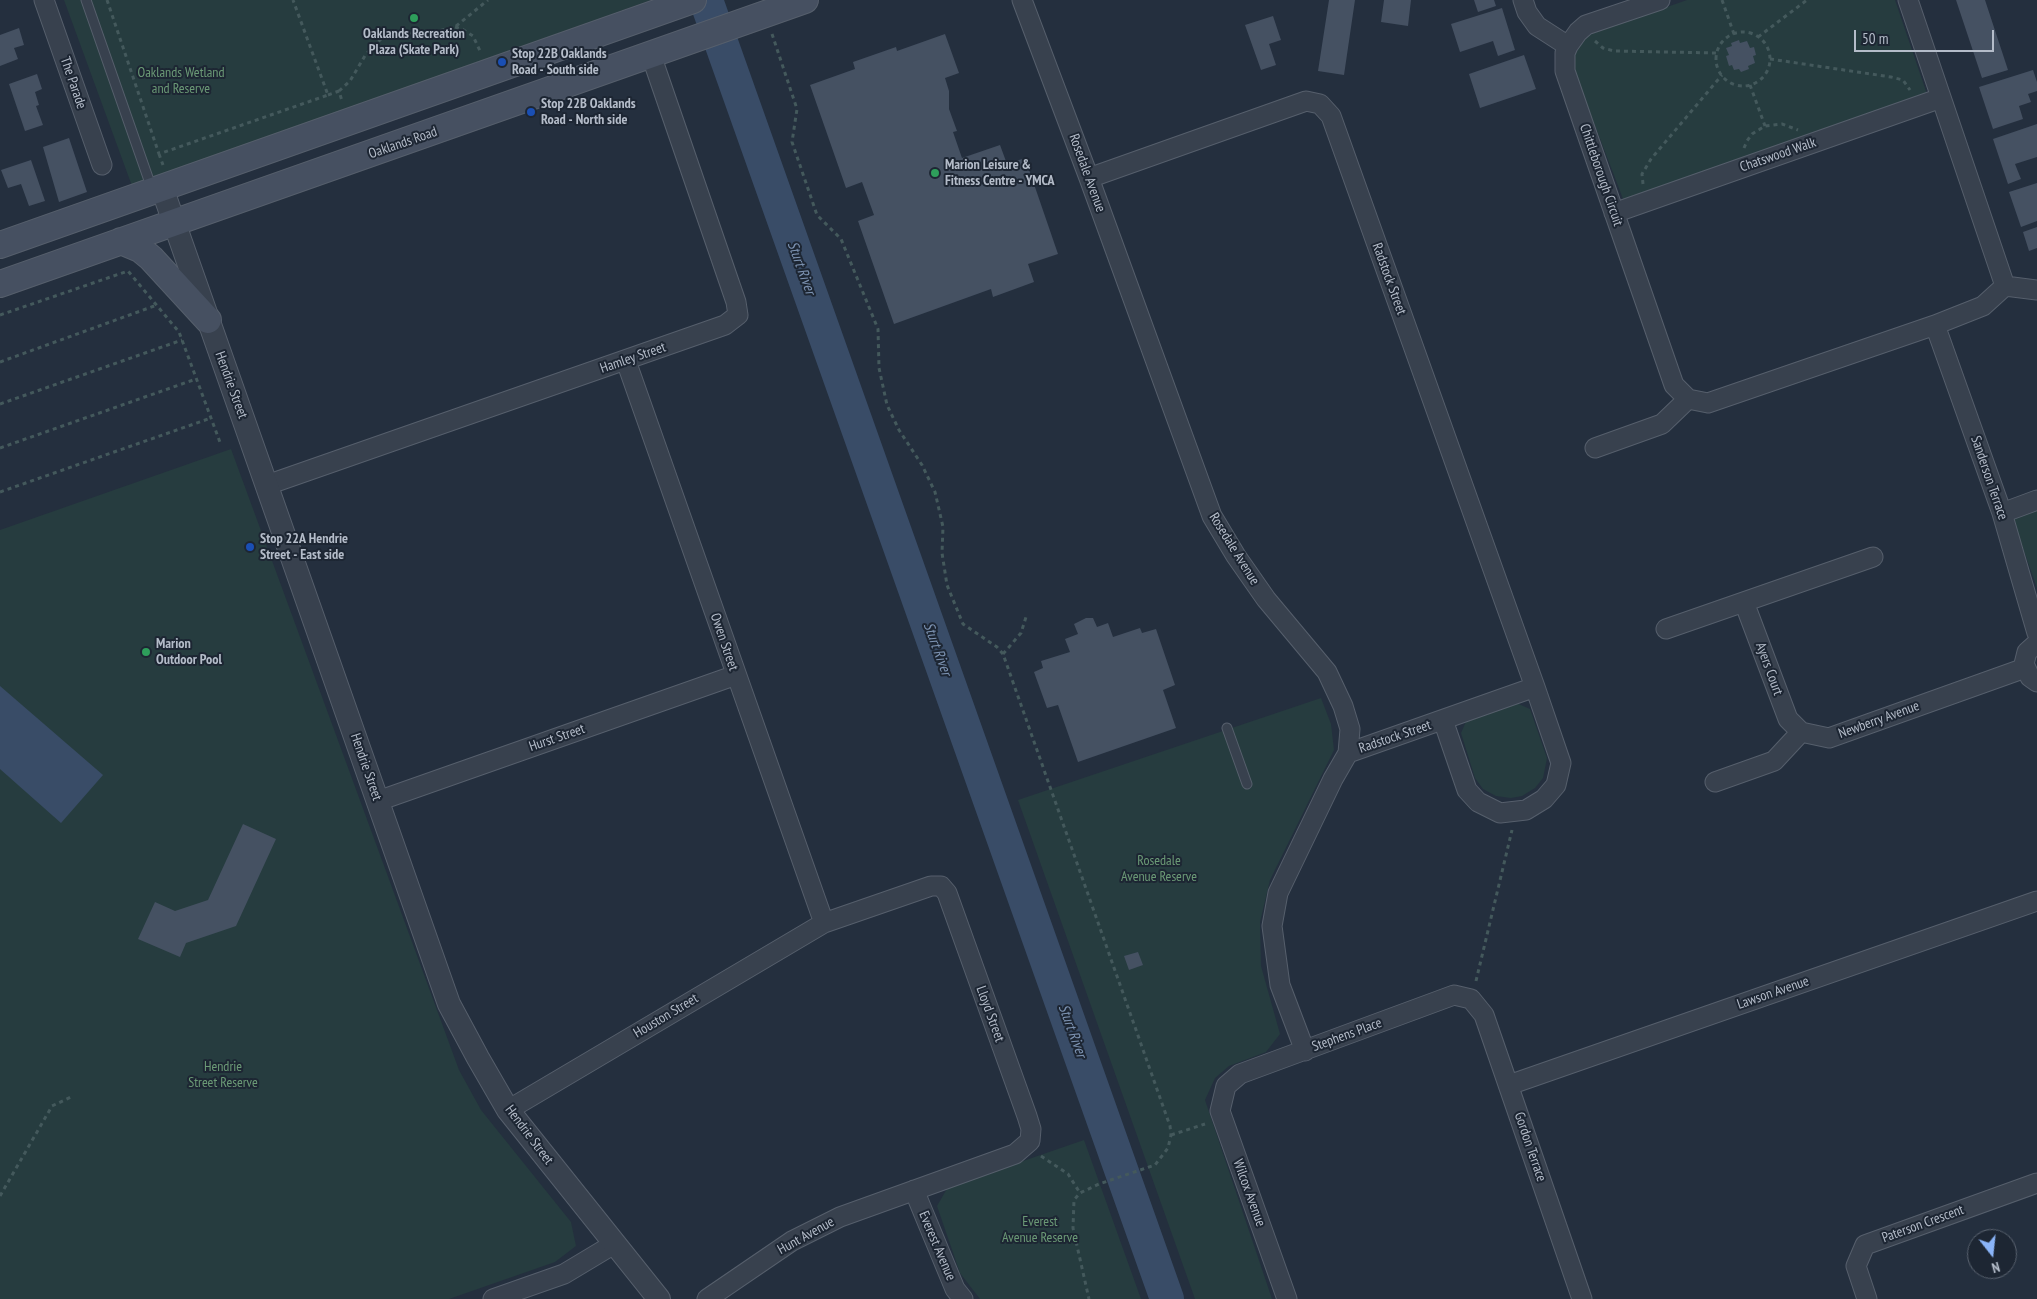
<!DOCTYPE html>
<style>
body{margin:0}
#map{position:relative;width:2037px;height:1299px;overflow:hidden;background:#242f3e;font-family:"PT Sans Narrow",sans-serif}
canvas{display:block}
.north{position:absolute;left:1967px;top:1229px;width:50px;height:50px;box-sizing:border-box;background:#1d2633;border:1px solid #59626f;border-radius:50%;rotate:164deg;font-size:14px;font-weight:700;line-height:20px;text-align:center;color:#b4bcc9}
.north::after{content:'';display:block;margin:auto;width:18px;height:22px;background:#8ab4f8;clip-path:polygon(50% 0,100% 100%,50% 72%,0 100%)}
.scale{position:absolute;left:1854px;top:30px;width:140px;height:22px;box-sizing:border-box;border:2px solid #b4bcc9;border-top:0;padding-left:6px;font-size:15px;line-height:18px;white-space:nowrap;color:#b4bcc9;-webkit-text-stroke:4px #1d2633;paint-order:stroke}
</style>
<div id="map">
<canvas width="2037" height="1299"></canvas>
<div class="north">N</div>
<div class="scale">50 m</div>
</div>
<script>
const context = document.querySelector('canvas').getContext('2d');
context.lineJoin = 'round';
function paint(path, color) { context.fillStyle = color; context.fill(path, 'evenodd'); }
const shape = rows => new Path2D(rows.map(r => 'M' + r).join(''));
function trace(path, color, width, dash) { context.strokeStyle = color; context.lineWidth = width; context.lineCap = dash ? 'butt' : 'round'; context.setLineDash(dash || []); context.stroke(path); }
function drawText(font, color, halo, rows, align = 'center') {
  context.font = font + ' "PT Sans Narrow",sans-serif'; context.lineWidth = 4; context.setLineDash([]); context.textBaseline = 'middle'; context.strokeStyle = halo; context.fillStyle = color; for (const [text, x, y, turn = 0] of rows) {
    context.save(); context.translate(x, y); context.rotate((+turn || 0) * Math.PI / 180); context.textAlign = isNaN(turn) ? turn : align; if (halo) context.strokeText(text, 0, 0); context.fillText(text, 0, 0); context.restore();
  }
}
paint(shape([
 [64,0,651,0,132,186],
 [1687,0,1895,0,1928,97,1625,204,1573,68,1573,54,1587,35],
 [231,449,459,1070,481,1110,571,1222,576,1246,555,1262,449,1299,0,1299,0,530],
 [2037,508,2037,588,2012,517],
 [1321,698,1331,724,1334,750,1270,880,1260,922,1261,966,1280,1034,1266,1052,1229,1066,1215,1078,1205,1100,1272,1299,1195,1299,1018,800],
 [1514,702,1530,709,1547,758,1543,778,1535,788,1522,796,1511,798,1496,796,1483,789,1475,778,1461,733,1468,717],
 [1084,1140,1141,1299,980,1299,960,1273,937,1206,948,1187]
]), '#263c3f');
paint(shape([
 [0,686,103,775,61,823,0,769]
]), '#394c67');
trace(shape([
 [706,0,1167,1299]
]), '#394c67', 34);
paint(shape([
 [1329,0,1355,0,1344,75,1318,71],
 [1384,0,1411,0,1408,26,1381,22],
 [1474,0,1494,0,1496,6,1478,12],
 [1956,0,1985,0,2008,70,1982,78],
 [1502,8,1515,50,1498,56,1493,41,1460,52,1451,24],
 [1273,16,1281,40,1269,44,1276,65,1261,70,1245,25],
 [19,28,24,45,14,48,18,59,0,66,0,35],
 [945,34,959,73,945,78,949,91,949,109,957,131,953,132,962,158,1000,145,1007,164,1025,158,1058,254,1028,264,1034,282,993,297,991,289,894,324,858,221,874,215,862,182,846,188,810,85,855,69,853,62,896,47,897,51],
 [1739,40,1740,43,1747,41,1750,48,1754,47,1756,55,1753,56,1755,63,1748,66,1749,69,1741,72,1739,69,1734,70,1732,65,1729,66,1726,56,1729,55,1726,48,1732,46,1731,43],
 [1524,55,1536,89,1480,108,1469,74],
 [2033,70,2037,82,2037,91,2028,94,2031,102,2019,106,2023,119,1993,129,1979,87],
 [37,74,42,89,35,92,39,105,36,106,43,125,25,131,9,84],
 [2037,124,2037,157,2015,164,2021,179,2008,184,1993,139],
 [69,138,87,192,59,202,43,147],
 [31,160,45,201,29,206,21,184,8,188,1,170],
 [2037,183,2037,221,2021,227,2009,192],
 [2037,227,2037,248,2029,251,2023,232],
 [1086,618,1093,618,1097,627,1108,623,1113,637,1140,628,1142,633,1156,629,1175,685,1163,690,1176,728,1078,762,1058,705,1047,708,1034,672,1043,668,1041,661,1070,652,1065,639,1078,634,1074,624],
 [243,824,276,839,236,926,186,943,180,957,138,939,155,902,175,911,208,900],
 [1138,952,1143,965,1129,970,1124,956]
]), '#455162');
const service = shape([
 [86,0,152,189],
 [1227,728,1247,784]
]);
const minor = shape([
 [44,0,102,165],
 [1022,0,1089,178,1212,516,1236,556,1266,599,1327,672,1343,706,1350,729,1348,753,1333,779,1278,893,1272,926,1280,985,1305,1051],
 [1523,0,1527,12,1537,26,1568,46],
 [1660,0,1586,25,1578,32,1568,46,1565,53,1565,71,1674,385,1688,399,1708,403,1935,325,1983,306,2005,286,1908,0],
 [1089,178,1306,101,1320,104,1331,116,1535,687,1561,763,1556,785,1544,799,1526,810,1500,813,1478,802,1467,790,1443,720],
 [1614,213,1941,98],
 [2005,286,2037,290],
 [1935,325,2002,513,2037,633],
 [626,361,824,923],
 [1595,448,1662,424,1688,399],
 [267,485,725,325,738,315,736,302,651,55],
 [2002,513,2037,500],
 [1744,602,1788,719,1801,732],
 [1666,629,1873,557],
 [2037,643,2027,652,2024,664,2030,677,2037,682],
 [1348,753,1535,687],
 [1715,782,1774,761,1801,732,1829,738,2025,668],
 [378,801,736,675],
 [1509,1085,2037,901],
 [508,1110,824,923,931,886,941,886,947,893,1027,1116,1031,1129,1030,1141,1015,1154,840,1217,792,1241,707,1299],
 [914,1190,955,1289,963,1299],
 [493,1299,564,1274,614,1244],
 [1287,1299,1220,1111,1226,1086,1240,1074,1454,995,1471,999,1484,1015,1582,1299],
 [1867,1299,1856,1266,1865,1245,2037,1183]
]);
const tertiary = shape([
 [162,188,449,1004,478,1058,508,1110,659,1299]
]);
const secondary = shape([
 [121,241,140,249,151,258,208,320],
 [0,245,693,0],
 [0,284,805,0]
]);
trace(service, '#565f6c', 11);
trace(minor, '#565f6c', 21);
trace(tertiary, '#565f6c', 24);
trace(secondary, '#565f6c', 28);
trace(shape([
 [107,0,159,154,328,95,293,0],
 [1722,0,1734,34],
 [455,27,462,29,473,36,481,53],
 '1716 59a27 27 0 1 1 54 0a27 27 0 1 1-54 0Z',
 [772,34,797,109,792,142,817,215,841,239,878,329,879,368,887,405,899,430,922,465,935,492,943,527,942,553,947,585,963,624,997,647,1003,654,1170,1126,1171,1135,1168,1148,1155,1165,1099,1184,1080,1193,1074,1200,1073,1228,1089,1299],
 [1758,37,1807,0],
 [1595,41,1603,48,1614,51,1716,53],
 [1770,59,1891,77,1903,80,1910,90],
 [1750,85,1765,126],
 [339,91,350,81,366,54,381,39,410,33,430,33,455,27,488,0],
 [328,95,339,91,342,101],
 [1744,148,1747,141,1752,134,1765,126,1782,124,1798,130],
 [159,154,163,165],
 [1643,184,1642,174,1651,159,1722,75],
 [0,315,128,271,179,332,221,445],
 [0,362,157,305],
 [0,404,182,340],
 [0,448,196,379],
 [0,492,211,418],
 [1003,654,1021,633,1026,617],
 [1476,981,1512,830],
 [1171,1135,1205,1124],
 [1041,1156,1068,1174,1080,1193],
 [0,1196,52,1106,71,1097]
]), '#44595c', 3, [4, 4]);
trace(service, '#38414e', 9);
trace(minor, '#38414e', 19);
trace(tertiary, '#38414e', 22);
trace(secondary, '#465061', 26);
for (const [x, y, r, color] of [
 [414,18,5,"#2e9e5b"],
 [502,62,5,"#1a4fb4"],
 [531,112,5,"#1a4fb4"],
 [935,173,5,"#2e9e5b"],
 [250,547,5,"#1a4fb4"],
 [146,652,5,"#2e9e5b"]
]) { const dot = new Path2D(); dot.arc(x, y, r, 0, 2 * Math.PI); context.fillStyle = color; context.fill(dot); trace(dot, '#1d2633', 2); }
drawText('bold 14px', '#b4bcc9', '#1d2633', [
 ["Oaklands Recreation",414,34,"center"],
 ["Plaza (Skate Park)",414,50,"center"],
 ["Stop 22B Oaklands",512,54],
 ["Road - South side",512,70],
 ["Stop 22B Oaklands",541,104],
 ["Road - North side",541,120],
 ["Marion Leisure &",945,165],
 ["Fitness Centre - YMCA",945,181],
 ["Stop 22A Hendrie",260,539],
 ["Street - East side",260,555],
 ["Marion",156,644],
 ["Outdoor Pool",156,660]
], 'left');
drawText('14px', '#6b9a76', '#1d2633', [
 ["Oaklands Wetland",181,73],
 ["and Reserve",181,89],
 ["Rosedale",1159,861],
 ["Avenue Reserve",1159,877],
 ["Hendrie",223,1067],
 ["Street Reserve",223,1083],
 ["Everest",1040,1222],
 ["Avenue Reserve",1040,1238]
]);
drawText('14px', '#b4bcc9', '#1d2633', [
 ["The Parade",73,83,71],
 ["Oaklands Road",403,143,-19],
 ["Chatswood Walk",1778,155,-19],
 ["Rosedale Avenue",1087,173,70],
 ["Chittleborough Circuit",1601,175,71],
 ["Radstock Street",1389,279,70],
 ["Hamley Street",633,358,-19],
 ["Hendrie Street",231,385,70],
 ["Sanderson Terrace",1989,478,71],
 ["Rosedale Avenue",1234,549,58],
 ["Owen Street",724,642,71],
 ["Ayers Court",1769,669,70],
 ["Newberry Avenue",1879,720,-20],
 ["Radstock Street",1395,737,-19],
 ["Hurst Street",557,738,-19],
 ["Hendrie Street",366,767,71],
 ["Lawson Avenue",1773,993,-19],
 ["Lloyd Street",990,1014,70],
 ["Houston Street",666,1016,-31],
 ["Stephens Place",1347,1035,-20],
 ["Hendrie Street",529,1135,53],
 ["Gordon Terrace",1530,1147,71],
 ["Wilcox Avenue",1249,1193,70],
 ["Paterson Crescent",1923,1224,-20],
 ["Hunt Avenue",806,1236,-29],
 ["Everest Avenue",937,1246,67]
]);
drawText('italic 15px', '#7c92b1', '#1d2633', [
 ["Sturt River",801,268,70],
 ["Sturt River",937,649,70],
 ["Sturt River",1072,1031,70]
]);
</script>
